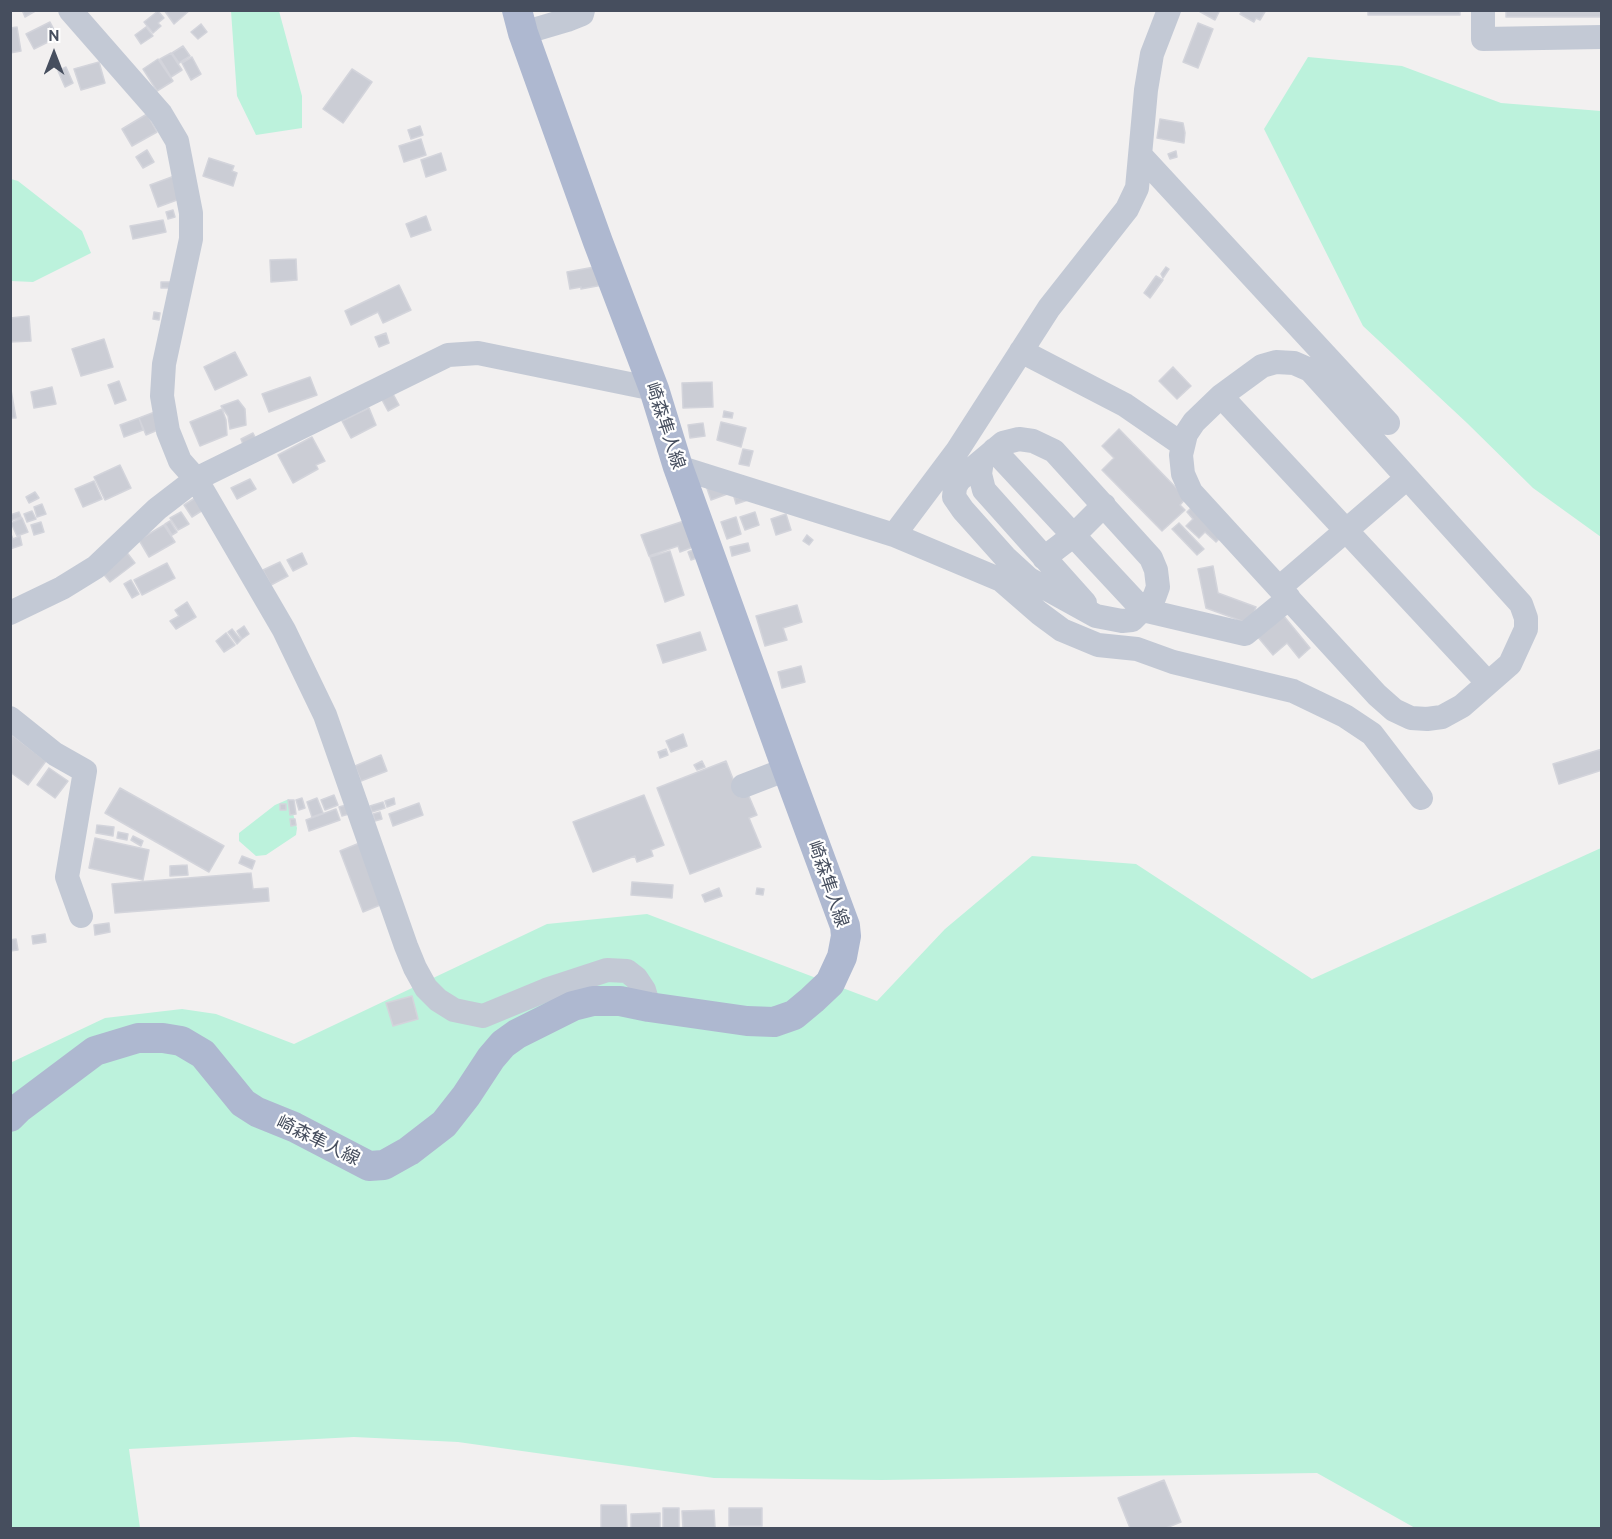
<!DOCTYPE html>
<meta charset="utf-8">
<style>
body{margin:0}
#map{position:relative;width:1612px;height:1539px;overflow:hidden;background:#f2f0f0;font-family:Cabin,sans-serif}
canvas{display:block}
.frame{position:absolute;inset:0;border:12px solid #464e5e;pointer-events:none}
.north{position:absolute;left:24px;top:24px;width:60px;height:60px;-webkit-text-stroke:4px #fff;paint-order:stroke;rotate:0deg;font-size:16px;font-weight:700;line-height:24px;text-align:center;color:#464e5e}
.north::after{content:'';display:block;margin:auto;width:21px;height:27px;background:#464e5e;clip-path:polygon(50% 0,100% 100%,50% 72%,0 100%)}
</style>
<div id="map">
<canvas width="1612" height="1539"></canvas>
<div class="frame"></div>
<div class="north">N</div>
</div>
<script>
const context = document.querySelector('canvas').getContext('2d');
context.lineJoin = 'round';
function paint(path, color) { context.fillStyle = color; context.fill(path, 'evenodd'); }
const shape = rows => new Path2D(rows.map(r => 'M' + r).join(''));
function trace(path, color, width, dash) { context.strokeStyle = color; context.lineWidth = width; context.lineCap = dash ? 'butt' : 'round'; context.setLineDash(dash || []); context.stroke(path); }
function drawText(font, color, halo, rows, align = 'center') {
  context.font = font + ' Cabin,"Noto Sans JP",sans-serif'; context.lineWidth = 4.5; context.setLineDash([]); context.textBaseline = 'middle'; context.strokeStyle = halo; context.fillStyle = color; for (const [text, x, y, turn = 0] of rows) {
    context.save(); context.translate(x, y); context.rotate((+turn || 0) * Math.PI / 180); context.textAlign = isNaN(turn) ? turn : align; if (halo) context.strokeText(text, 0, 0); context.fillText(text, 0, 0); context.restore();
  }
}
paint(shape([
 [231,11,279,11,302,96,302,128,256,135,237,96],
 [1308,57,1402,66,1501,103,1601,111,1601,537,1533,488,1467,423,1363,326,1264,129],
 [11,179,18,181,82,231,91,253,33,282,11,281],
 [289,799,297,828,296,835,266,855,256,856,239,841,239,833,275,805],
 [1601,848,1601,1528,1415,1528,1317,1473,882,1480,714,1478,458,1442,354,1437,129,1449,140,1528,11,1528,10,1063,105,1018,182,1009,216,1014,294,1044,547,924,647,914,877,1001,945,929,1032,856,1136,864,1312,979]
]), '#bcf2dc');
const building = shape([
 [22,10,37,10,25,17,22,10],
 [164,10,190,10,174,24,164,10],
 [1197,10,1220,10,1215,20,1197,10],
 [1242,10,1266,10,1260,20,1256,18,1254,22,1240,14,1242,10],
 [1368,10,1460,10,1460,15,1368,15,1368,10],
 [1506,10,1602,10,1602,17,1506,17,1506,10],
 [158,11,164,18,158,23,161,26,153,33,144,22,158,11],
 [50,22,58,37,34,49,26,34,50,22],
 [1198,23,1213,29,1198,68,1183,62,1198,23],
 [201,24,207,32,198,39,191,32,201,24],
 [17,27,21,51,10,53,10,28,17,27],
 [146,27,153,36,141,44,135,35,146,27],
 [183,46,190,56,179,63,172,53,183,46],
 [171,53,182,70,171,77,160,59,171,53],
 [192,57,201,74,191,80,182,63,192,57],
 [158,59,173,81,157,91,143,69,158,59],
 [99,62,105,83,81,90,74,69,99,62],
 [66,67,73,83,65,87,58,71,66,67],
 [352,69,372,82,343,123,323,109,352,69],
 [147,114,157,132,132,146,122,129,147,114],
 [1160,119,1183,123,1185,133,1184,143,1157,138,1160,119],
 [420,126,423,135,411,139,408,130,420,126],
 [421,139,426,155,404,162,399,146,421,139],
 [147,150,154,162,143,168,136,157,147,150],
 [1176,151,1177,157,1170,159,1168,154,1176,151],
 [441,153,446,170,426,177,421,160,441,153],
 [209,158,234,166,232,171,237,173,233,186,203,176,209,158],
 [177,175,185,197,158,207,150,185,177,175],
 [173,210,175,217,168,219,166,212,173,210],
 [426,216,431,230,411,237,406,224,426,216],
 [163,220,166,232,133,239,130,226,163,220],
 [296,259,297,280,271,282,270,260,296,259],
 [605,265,608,284,581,289,581,287,570,289,567,272,605,265],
 [1166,267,1169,269,1163,278,1161,274,1166,267],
 [1156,276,1163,280,1150,298,1144,293,1156,276],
 [161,282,172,282,172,288,161,288,161,282],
 [399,285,411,310,383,323,378,312,351,325,345,311,399,285],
 [154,312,160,313,159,320,153,319,154,312],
 [29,316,31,341,10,342,10,318,29,316],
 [386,333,389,343,379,347,375,337,386,333],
 [104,339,113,367,81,376,72,349,104,339],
 [235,352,247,375,215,390,204,367,235,352],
 [1173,367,1191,386,1177,399,1159,381,1173,367],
 [310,377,317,395,269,412,262,394,310,377],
 [119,381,126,400,115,404,108,385,119,381],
 [712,382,713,407,683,408,682,383,712,382],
 [52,387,56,404,34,408,31,392,52,387],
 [11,390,16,418,10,418,10,391,11,390],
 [392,392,399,405,388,411,381,398,392,392],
 [238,400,245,409,246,425,230,429,228,416,221,406,238,400],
 [369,408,376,425,351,438,342,421,369,408],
 [222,409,226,420,227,435,200,446,190,422,222,409],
 [160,410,167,426,146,435,139,418,160,410],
 [724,411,733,413,732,418,723,417,724,411],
 [139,418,143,430,124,437,120,425,139,418],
 [721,422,746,428,741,447,717,440,721,422],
 [703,423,705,436,690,438,688,425,703,423],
 [1119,429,1186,498,1180,505,1185,510,1162,531,1102,470,1114,458,1102,446,1119,429],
 [253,433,257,441,244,447,241,439,253,433],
 [312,437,325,461,316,465,318,469,293,483,278,455,312,437],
 [743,449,753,451,749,466,739,464,743,449],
 [120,465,131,488,105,500,94,477,120,465],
 [703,477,730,493,711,500,703,477],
 [250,479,256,489,237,499,231,488,250,479],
 [94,481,102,499,83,507,75,489,94,481],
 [35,492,39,498,29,503,26,497,35,492],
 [198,496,206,508,192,517,184,505,198,496],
 [734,497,748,500,736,504,734,497],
 [42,504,46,514,37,517,34,507,42,504],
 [1192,507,1221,537,1216,542,1205,532,1199,538,1186,526,1193,519,1187,512,1192,507],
 [32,511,36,519,27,522,24,514,32,511],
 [19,512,21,517,10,521,10,515,19,512],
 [181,512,189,524,178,530,170,518,181,512],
 [755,512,759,525,745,530,740,517,755,512],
 [786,514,791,530,776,535,771,519,786,514],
 [736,517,741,534,727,539,721,522,736,517],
 [22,518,28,532,17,536,11,523,22,518],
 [170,521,177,532,172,535,165,524,170,521],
 [684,521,693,547,680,552,678,546,649,556,641,535,684,521],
 [41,522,44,532,34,535,31,525,41,522],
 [1179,523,1204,549,1197,555,1172,529,1179,523],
 [164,525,175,542,149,557,139,540,164,525],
 [10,532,13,539,20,536,22,545,10,549,10,532],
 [807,535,813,540,809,545,803,541,807,535],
 [748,543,750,551,732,556,730,547,748,543],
 [700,547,703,556,691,560,688,552,700,547],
 [125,550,135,563,110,582,100,570,125,550],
 [670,551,684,595,665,602,650,557,670,551],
 [302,553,307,564,293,571,287,560,302,553],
 [280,562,288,576,271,585,263,570,280,562],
 [167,563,175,578,142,595,134,580,167,563],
 [1213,566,1218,593,1256,607,1250,624,1206,608,1198,569,1213,566],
 [131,580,139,594,132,598,124,584,131,580],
 [187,602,196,617,176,629,170,621,179,616,175,610,187,602],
 [797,605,802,622,783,628,787,640,765,646,756,616,797,605],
 [1283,615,1310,648,1299,658,1287,643,1273,655,1257,636,1283,615],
 [244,626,249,634,242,639,237,631,244,626],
 [232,629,241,640,237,644,228,632,232,629],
 [700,632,706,650,663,663,657,645,700,632],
 [226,633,235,645,224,652,216,641,226,633],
 [801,666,805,682,782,688,778,672,801,666],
 [683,734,687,746,671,752,666,741,683,734],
 [12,735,46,761,28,785,10,772,12,735],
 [666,749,668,755,660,758,658,752,666,749],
 [1602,749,1602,770,1559,784,1553,764,1602,749],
 [381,755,387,771,361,781,355,766,381,755],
 [702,761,705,767,697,770,694,765,702,761],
 [726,761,740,797,748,794,757,815,749,818,761,847,690,874,657,788,726,761],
 [49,768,68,781,55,798,37,785,49,768],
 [120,788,224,846,209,872,105,813,120,788],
 [334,795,338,805,325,810,321,800,334,795],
 [644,795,664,845,651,850,653,856,637,862,635,856,593,872,573,822,644,795],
 [302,798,305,808,299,810,296,800,302,798],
 [317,798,323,813,312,817,307,802,317,798],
 [394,798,395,804,387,807,385,801,394,798],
 [288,800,294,800,296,814,290,815,288,800],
 [383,802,385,808,372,812,370,806,383,802],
 [353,803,356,812,342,816,339,807,353,803],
 [419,803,423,815,393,826,389,814,419,803],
 [280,804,286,804,286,810,280,810,280,804],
 [336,809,340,820,309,831,306,820,336,809],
 [380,812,382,819,375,821,373,814,380,812],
 [290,819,295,819,296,825,291,826,290,819],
 [97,825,114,827,113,836,96,833,97,825],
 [118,832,128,834,127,840,117,838,118,832],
 [133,836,143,841,141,846,131,840,133,836],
 [95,838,149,850,143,880,89,868,95,838],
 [362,842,385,903,363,912,340,851,362,842],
 [242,856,255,861,252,869,239,863,242,856],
 [187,865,188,875,170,876,170,866,187,865],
 [251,873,253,889,268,888,269,901,115,913,112,884,251,873],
 [632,882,673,885,672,898,631,895,632,882],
 [719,888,722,896,705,902,702,895,719,888],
 [757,888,764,889,763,895,756,894,757,888],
 [109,923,110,932,95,935,94,925,109,923],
 [45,934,46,942,33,944,32,936,45,934],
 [16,939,18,950,10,951,10,940,16,939],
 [412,996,418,1019,393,1026,386,1003,412,996],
 [1164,1480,1181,1522,1166,1528,1130,1528,1118,1498,1164,1480],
 [601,1505,626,1505,627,1528,601,1528,601,1505],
 [663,1508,679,1508,679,1528,663,1528,663,1508],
 [729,1508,762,1508,762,1526,729,1526,729,1508],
 [714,1510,715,1527,683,1528,682,1511,714,1510],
 [660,1513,660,1528,631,1528,631,1514,660,1513]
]);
paint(building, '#cbcdd5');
trace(building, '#d3d4db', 1.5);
trace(shape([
 [70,10,161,114,177,141,191,213,191,239,164,364,162,396,168,431,180,461,196,479,284,630,325,715,406,946,415,968,426,988,438,1000,454,1010,483,1016,546,990,607,970,627,971,636,978,644,990,649,1007],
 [1483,10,1483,39,1602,37],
 [523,33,567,20,582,14,583,10],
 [1141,156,1388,423],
 [1021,351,1125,405,1183,445],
 [1276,362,1294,363,1310,370,1521,604,1526,618,1526,629,1510,664,1462,706,1442,717,1427,719,1411,718,1394,710,1377,695,1191,492,1183,474,1181,455,1186,434,1194,422,1221,396,1262,366,1276,362],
 [1221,396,1488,683],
 [1019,439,1033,441,1054,451,1151,558,1156,570,1158,587,1154,598,1132,620,1122,621,1096,616,1029,579,1005,557,963,510,954,497,955,487,959,480,1003,443,1019,439],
 [994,450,1143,610,1245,634,1289,598],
 [982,461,980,474,984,490,1085,603],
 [678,467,894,535,1001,580,1039,613,1062,630,1098,645,1137,649,1173,662,1293,691,1345,716,1372,734,1421,798],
 [894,535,957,451,1049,308,1127,209,1137,188,1146,90,1152,54,1169,10],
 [1044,558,1074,535,1104,505],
 [1279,588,1407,478],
 [10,613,62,588,96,567,157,509,196,479,448,355,478,353,654,389],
 [10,718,55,754,85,771,67,877,81,916],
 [743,786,787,769]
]), '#c3c9d5', 24);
trace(shape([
 [10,1117,19,1108,95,1051,138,1038,163,1038,181,1041,203,1054,243,1103,257,1112,294,1127,369,1166,384,1165,409,1151,444,1124,466,1096,491,1058,503,1044,517,1034,573,1006,593,1001,620,1001,649,1007,747,1021,774,1022,794,1015,812,1000,830,983,842,957,846,936,845,926,787,769,678,467,654,389,598,242,523,33,517,10]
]), '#aeb8d0', 30);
drawText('18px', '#464e5e', '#fff', [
 ["崎森隼人線",665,426,72],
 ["崎森隼人線",828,884,71],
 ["崎森隼人線",318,1141,26]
]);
</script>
